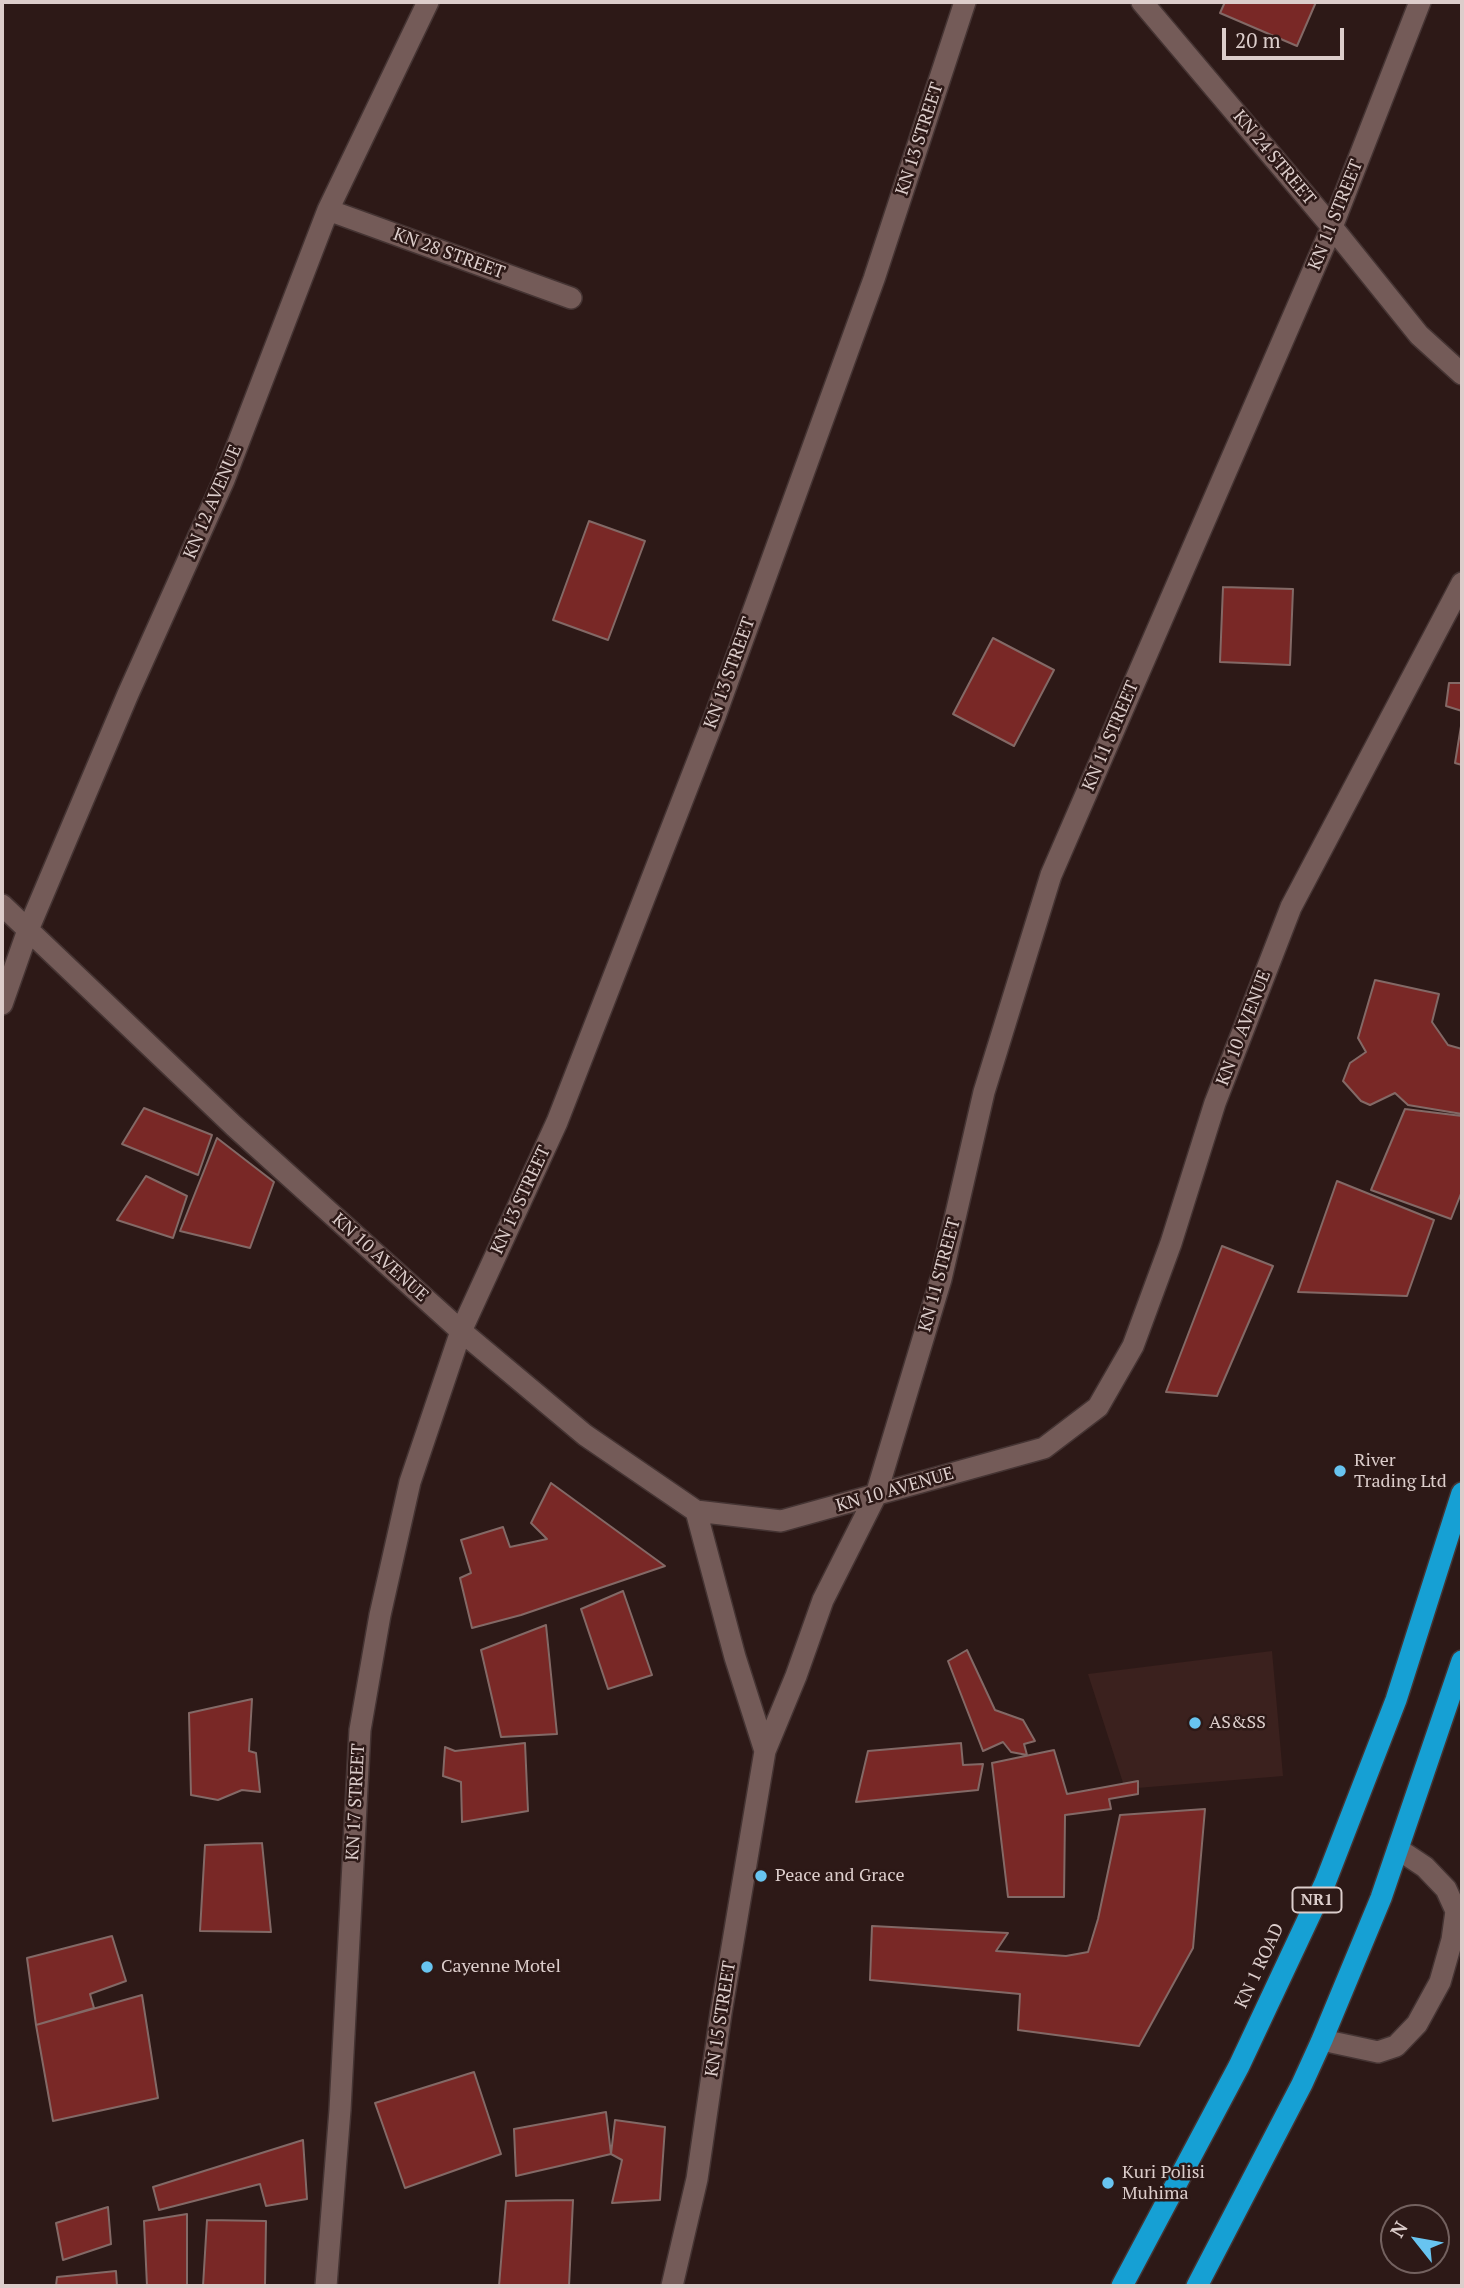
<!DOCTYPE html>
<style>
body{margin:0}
#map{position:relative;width:1464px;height:2288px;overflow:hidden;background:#2d1917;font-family:"PT Serif",serif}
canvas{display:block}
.frame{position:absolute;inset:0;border:4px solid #dccdcb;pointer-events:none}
.north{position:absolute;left:1380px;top:2204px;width:70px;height:70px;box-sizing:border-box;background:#2d1917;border:2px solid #73615f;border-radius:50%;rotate:301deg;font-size:19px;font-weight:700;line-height:28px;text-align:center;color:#dccdcb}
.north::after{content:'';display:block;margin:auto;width:24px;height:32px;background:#68c4f0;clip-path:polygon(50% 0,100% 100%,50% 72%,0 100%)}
.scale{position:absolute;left:1222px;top:28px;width:122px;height:32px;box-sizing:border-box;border:4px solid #dccdcb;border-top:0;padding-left:9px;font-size:21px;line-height:24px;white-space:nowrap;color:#dccdcb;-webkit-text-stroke:5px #2d1917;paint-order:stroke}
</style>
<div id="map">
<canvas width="1464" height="2288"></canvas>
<div class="frame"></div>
<div class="north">N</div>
<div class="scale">20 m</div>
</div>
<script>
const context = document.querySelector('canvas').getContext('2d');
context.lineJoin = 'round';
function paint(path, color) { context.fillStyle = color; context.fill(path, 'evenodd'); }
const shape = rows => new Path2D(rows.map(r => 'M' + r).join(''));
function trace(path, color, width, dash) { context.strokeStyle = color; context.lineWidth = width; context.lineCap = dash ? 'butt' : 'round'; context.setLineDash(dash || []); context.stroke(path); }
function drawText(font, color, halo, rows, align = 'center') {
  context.font = font + ' "PT Serif",serif'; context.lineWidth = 5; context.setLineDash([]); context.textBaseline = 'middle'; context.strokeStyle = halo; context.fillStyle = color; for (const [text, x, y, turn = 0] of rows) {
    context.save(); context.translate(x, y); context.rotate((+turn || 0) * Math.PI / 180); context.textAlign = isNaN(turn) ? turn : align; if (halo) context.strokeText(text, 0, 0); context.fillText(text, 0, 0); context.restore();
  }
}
paint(shape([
 [1272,1651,1283,1776,1125,1789,1088,1674]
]), '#3b211e');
const building = shape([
 [1225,2,1316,2,1297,46,1220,13,1225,2],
 [589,521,645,541,608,640,553,620,589,521],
 [1223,587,1293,589,1290,665,1220,662,1223,587],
 [993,638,1054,670,1014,746,953,714,993,638],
 [1449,683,1462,683,1462,711,1446,706,1449,683],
 [1462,720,1462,765,1455,763,1462,720],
 [1375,980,1439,994,1432,1022,1448,1045,1462,1049,1462,1114,1408,1105,1395,1093,1370,1105,1361,1101,1343,1081,1350,1063,1366,1052,1358,1038,1375,980],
 [144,1108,212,1135,198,1175,122,1144,144,1108],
 [1405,1109,1462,1116,1462,1191,1451,1219,1371,1190,1405,1109],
 [217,1138,274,1182,250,1248,180,1231,217,1138],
 [146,1176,187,1196,173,1238,117,1220,146,1176],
 [1337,1181,1434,1220,1407,1296,1298,1292,1337,1181],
 [1222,1246,1273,1266,1217,1396,1166,1392,1222,1246],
 [551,1483,665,1566,521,1615,472,1628,460,1578,471,1573,461,1540,503,1527,510,1547,547,1539,531,1523,551,1483],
 [623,1591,652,1675,608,1689,581,1609,623,1591],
 [546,1625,557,1734,501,1737,481,1650,546,1625],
 [967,1650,995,1710,1023,1720,1035,1741,1024,1744,1027,1755,1011,1752,1003,1742,983,1751,948,1661,967,1650],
 [252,1699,249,1751,256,1753,260,1792,242,1790,218,1800,191,1795,189,1713,252,1699],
 [525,1743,528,1811,462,1822,461,1782,443,1776,445,1747,455,1751,525,1743],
 [961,1743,963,1765,983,1764,978,1790,856,1802,868,1751,961,1743],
 [1054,1750,1067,1794,1138,1781,1138,1794,1109,1799,1111,1809,1065,1815,1064,1897,1008,1897,992,1763,1054,1750],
 [1205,1809,1193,1948,1139,2046,1018,2030,1020,1994,870,1980,872,1926,1008,1933,996,1951,1066,1956,1088,1952,1098,1919,1120,1815,1205,1809],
 [262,1843,271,1932,200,1931,205,1845,262,1843],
 [112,1936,126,1981,90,1994,94,2008,36,2025,27,1958,112,1936],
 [142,1995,158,2098,53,2121,36,2025,142,1995],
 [474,2072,501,2154,405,2188,375,2103,474,2072],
 [606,2112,611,2154,516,2176,514,2129,606,2112],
 [615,2120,665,2127,660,2200,612,2203,622,2160,611,2154,615,2120],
 [303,2140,307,2199,266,2206,260,2184,159,2210,153,2187,303,2140],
 [573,2200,569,2286,499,2286,506,2201,573,2200],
 [108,2207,111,2244,63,2260,56,2223,108,2207],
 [187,2214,187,2286,147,2286,144,2221,187,2214],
 [207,2220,266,2221,265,2286,203,2286,207,2220],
 [116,2271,117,2286,56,2286,57,2277,116,2271]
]);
paint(building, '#792826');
trace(building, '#836966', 2);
const minor = shape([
 [1142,2,1332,227,1419,335,1462,374],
 [328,210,571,298],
 [2,905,234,1126,461,1331,585,1435,696,1511,781,1521,1044,1448,1098,1407,1133,1346,1171,1243,1215,1103,1291,907,1462,583],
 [2,1004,28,930,128,694,224,480,328,210,428,2],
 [696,1511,735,1657,765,1751],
 [1322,2040,1378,2052,1396,2046,1417,2024,1440,1982,1452,1940,1456,1911,1446,1889,1425,1867,1398,1849],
 [326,2286,340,2110,360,1730,380,1615,410,1482,461,1331,557,1122,714,719,874,279,965,2],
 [672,2286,697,2179,721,2013,765,1751,796,1676,823,1600,876,1495,941,1279,984,1092,1051,875,1332,227,1420,2]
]);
const highway = shape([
 [1122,2286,1239,2066,1325,1883,1396,1700,1462,1493],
 [1197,2286,1302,2084,1322,2040,1381,1898,1462,1661]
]);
trace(minor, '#453433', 24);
trace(highway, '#453433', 24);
trace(minor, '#745b58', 21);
trace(highway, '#16a0d4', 21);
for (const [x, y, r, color] of [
 [1340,1471,7,"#68c4f0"],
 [1195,1723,7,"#68c4f0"],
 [761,1876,7,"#68c4f0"],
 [427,1967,7,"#68c4f0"],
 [1108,2183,7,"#68c4f0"]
]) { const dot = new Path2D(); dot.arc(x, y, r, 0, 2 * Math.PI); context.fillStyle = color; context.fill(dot); trace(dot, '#2d1917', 2.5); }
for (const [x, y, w] of [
 [1317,1900,49]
]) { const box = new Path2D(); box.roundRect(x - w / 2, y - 12.5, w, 25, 5); context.fillStyle = '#2d1917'; context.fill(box); trace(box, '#dccdcb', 2); }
drawText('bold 16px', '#dccdcb', null, [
 ["NR1",1317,1900]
]);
drawText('18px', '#dccdcb', '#2d1917', [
 ["KN 13 STREET",920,139,-72],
 ["KN 24 STREET",1274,158,50],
 ["KN 11 STREET",1336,215,-68],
 ["KN 28 STREET",449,254,20],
 ["KN 12 AVENUE",213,502,-67],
 ["KN 13 STREET",730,673,-70],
 ["KN 11 STREET",1111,736,-67],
 ["KN 10 AVENUE",1244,1028,-69],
 ["KN 13 STREET",521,1200,-65],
 ["KN 10 AVENUE",380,1258,42],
 ["KN 11 STREET",940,1275,-75],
 ["KN 10 AVENUE",895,1490,-16],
 ["KN 17 STREET",356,1802,-87],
 ["KN 1 ROAD",1260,1966,-65],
 ["KN 15 STREET",721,2019,-81]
]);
drawText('18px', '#dccdcb', '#2d1917', [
 ["River",1354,1461],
 ["Trading Ltd",1354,1482],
 ["AS&SS",1209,1723],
 ["Peace and Grace",775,1876],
 ["Cayenne Motel",441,1967],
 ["Kuri Polisi",1122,2173],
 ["Muhima",1122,2194]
], 'left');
</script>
